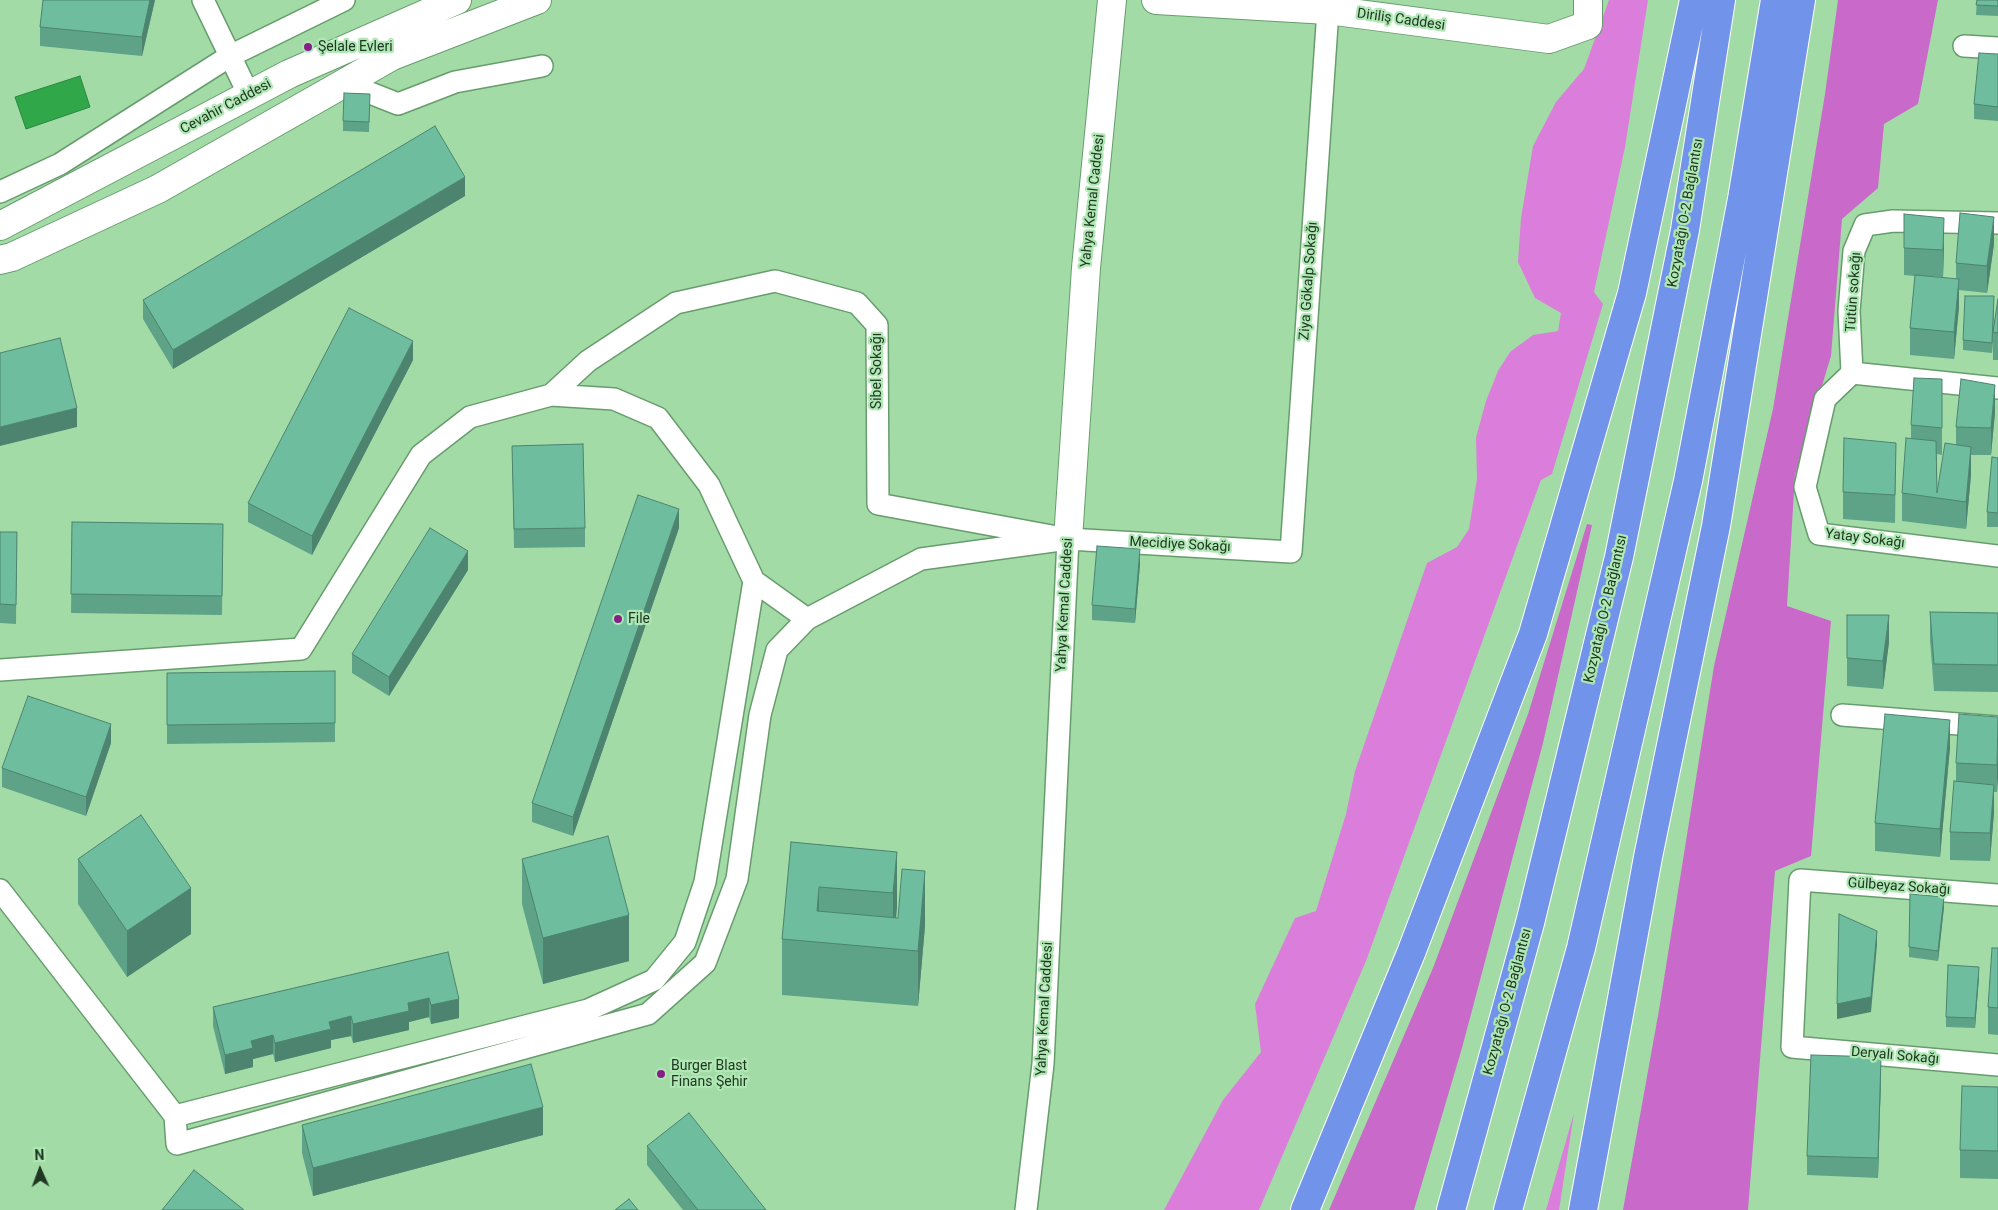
<!DOCTYPE html>
<meta charset="utf-8">
<style>
body{margin:0}
#map{position:relative;width:1998px;height:1210px;overflow:hidden;background:#a3dba7;font-family:Roboto,sans-serif}
canvas{display:block}
.north{position:absolute;left:15px;top:1145px;width:50px;height:50px;-webkit-text-stroke:4px #afe8b4;paint-order:stroke;rotate:358deg;font-size:14px;font-weight:700;line-height:20px;text-align:center;color:#203722}
.north::after{content:'';display:block;margin:auto;width:18px;height:22px;background:#203722;clip-path:polygon(50% 0,100% 100%,50% 72%,0 100%)}
</style>
<div id="map">
<canvas width="1998" height="1210"></canvas>
<div class="north">N</div>
</div>
<script>
const context = document.querySelector('canvas').getContext('2d');
context.lineJoin = 'round';
function paint(path, color) { context.fillStyle = color; context.fill(path, 'evenodd'); }
const shape = rows => new Path2D(rows.map(r => 'M' + r).join(''));
function trace(path, color, width, dash) { context.strokeStyle = color; context.lineWidth = width; context.lineCap = dash ? 'butt' : 'round'; context.setLineDash(dash || []); context.stroke(path); }
function drawText(font, color, halo, rows, align = 'center') {
  context.font = font + ' Roboto,sans-serif'; context.lineWidth = 4.5; context.setLineDash([]); context.textBaseline = 'middle'; context.strokeStyle = halo; context.fillStyle = color; for (const [text, x, y, turn = 0] of rows) {
    context.save(); context.translate(x, y); context.rotate((+turn || 0) * Math.PI / 180); context.textAlign = isNaN(turn) ? turn : align; if (halo) context.strokeText(text, 0, 0); context.fillText(text, 0, 0); context.restore();
  }
}
paint(shape([
 [1609,0,1648,0,1625,147,1594,292,1603,304,1552,474,1541,480,1366,961,1259,1210,1164,1210,1223,1100,1261,1052,1255,1004,1295,918,1316,911,1346,814,1355,771,1427,563,1457,547,1469,529,1477,479,1476,438,1486,401,1498,371,1510,352,1533,335,1558,331,1561,313,1535,298,1518,262,1521,218,1533,146,1556,102,1584,69],
 [1574,1113,1559,1210,1546,1210]
]), '#db7edb');
paint(shape([
 [1838,0,1938,0,1918,104,1884,124,1878,188,1842,219,1831,356,1795,475,1787,606,1831,621,1811,856,1775,871,1748,1210,1623,1210,1659,1010,1714,666,1773,409,1825,94],
 [1587,524,1592,525,1543,743,1462,1048,1414,1210,1329,1210,1433,968,1528,714]
]), '#c96aca');
const water = shape([
 [80,76,90,107,26,129,15,97,80,76]
]);
paint(water, '#30a84a');
trace(water, '#2b863e', 1);
const street = shape([
 [203,0,249,95],
 [1964,46,1998,48],
 [345,83,398,104,455,82,542,66],
 [0,192,60,164,230,56,344,0],
 [1852,373,1825,399,1805,487,1819,534,1998,556],
 [1852,373,1849,311,1854,251,1865,225,1893,221,1998,223],
 [1852,373,1998,388],
 [551,395,588,361,676,303,775,281,857,303,877,325,878,504,1068,539,1291,552,1328,10],
 [0,670,301,649,421,455,470,417,551,395,614,399,658,418,709,485,754,581,807,619],
 [1842,715,1998,727],
 [0,890,175,1116,177,1144,648,1014,705,963,737,879,760,715,777,650,807,619,921,559,1068,539],
 [1998,895,1800,880,1792,1047,1998,1065],
 [175,1116,588,1010,654,980,685,942,705,882,754,581],
 [1026,1210,1043,1064,1068,539]
]);
const secondary = shape([
 [1156,0,1328,10,1549,39,1588,25,1588,0],
 [0,226,289,74,457,0],
 [0,260,12,257,158,189,392,56,537,0],
 [1068,539,1086,268,1112,0]
]);
const highway = shape([
 [1305,1210,1411,953,1533,634,1632,293,1694,0],
 [1451,1210,1530,923,1619,557,1685,230,1721,0],
 [1508,1210,1581,948,1688,481,1742,199,1775,0],
 [1583,1210,1648,857,1716,526,1801,0]
]);
trace(street, '#679d6d', 24);
trace(secondary, '#679d6d', 30);
trace(highway, '#fff', 30);
trace(street, '#fff', 21);
trace(secondary, '#fff', 28);
trace(highway, '#7193ea', 28);
paint(shape([
 [155,0,142,56,40,46,40,27],
 [1977,0,1998,0,1998,16,1976,15],
 [1998,54,1998,121,1974,119,1974,104],
 [370,104,369,132,343,131,343,121],
 [465,196,173,369,143,319,143,300],
 [1904,214,1944,245,1943,277,1926,276,1956,279,1956,263,1994,244,1987,293,1959,290,1959,307,1954,359,1910,355,1910,328,1915,276,1904,275],
 [1998,299,1998,360,1993,360,1993,335,1992,353,1963,350,1963,340,1994,306,1993,331],
 [413,360,312,555,248,522,248,503],
 [1942,406,1942,455,1937,454,1937,493,1956,445,1956,427,1995,412,1991,455,1971,455,1971,475,1966,529,1902,521,1902,493,1911,438,1911,425],
 [1896,443,1895,523,1843,519,1843,492],
 [512,446,585,528,585,547,514,548],
 [1998,458,1998,527,1987,527,1987,512],
 [72,522,223,524,222,615,71,613],
 [679,528,573,836,532,822,532,803],
 [0,532,17,532,16,624,0,623],
 [1140,564,1135,623,1092,620,1092,605],
 [468,570,389,696,352,673,352,654],
 [1930,612,1998,613,1998,692,1934,691,1930,640],
 [1847,615,1889,642,1883,689,1847,686],
 [335,671,335,742,167,744,167,673],
 [1998,717,1997,792,1994,792,1994,812,1990,861,1950,860,1950,832,1956,782,1956,763],
 [111,743,86,816,2,787,2,768],
 [1950,747,1940,857,1875,851,1875,823],
 [791,842,897,852,897,907,896,918,925,926,918,1006,782,995,782,939],
 [78,859,191,934,127,977,78,904],
 [522,859,629,961,543,984,522,904],
 [1910,894,1944,907,1938,961,1909,957],
 [1998,948,1998,1035,1988,1034,1988,1007],
 [448,952,459,1018,431,1024,429,1017,409,1022,409,1030,353,1043,351,1036,331,1040,331,1048,275,1062,273,1054,253,1059,253,1067,225,1074,213,1026,213,1007],
 [1979,977,1975,1028,1946,1027,1946,1017],
 [1881,1076,1878,1178,1807,1175,1807,1156],
 [1998,1087,1998,1179,1960,1178,1960,1150],
 [302,1125,543,1135,313,1196,302,1153],
 [647,1146,766,1210,683,1210,647,1165]
]), '#5ea388');
paint(shape([
 [150,0,155,0,142,56,142,37],
 [465,177,465,196,173,369,173,350],
 [1994,217,1994,244,1987,293,1987,266],
 [1944,218,1944,245,1943,277,1943,250],
 [1959,279,1959,307,1954,359,1954,332],
 [1994,296,1994,306,1992,353,1992,343],
 [413,341,413,360,312,555,312,536],
 [1995,385,1995,412,1991,455,1991,428],
 [77,408,77,427,0,446,0,427],
 [1971,447,1971,475,1966,529,1966,502],
 [679,509,679,528,573,836,573,817],
 [1140,549,1140,564,1135,623,1135,609],
 [468,551,468,570,389,696,389,677],
 [1889,615,1889,642,1883,689,1883,661],
 [1950,720,1950,747,1940,857,1940,829],
 [111,724,111,743,86,816,86,797],
 [1998,750,1998,778,1997,792,1997,765],
 [1994,785,1994,812,1990,861,1990,833],
 [897,852,897,907,893,948,893,893],
 [925,871,925,926,918,1006,918,951],
 [819,887,819,943,817,911],
 [191,888,191,934,127,977,127,931],
 [1944,897,1944,907,1938,961,1938,951],
 [629,915,629,961,543,984,543,938],
 [1877,931,1877,945,1871,1012,1837,1019,1837,1004],
 [1979,967,1979,977,1975,1028,1975,1018],
 [429,998,429,1017,409,1022,409,1030,353,1043,353,1024,408,1003],
 [459,999,459,1018,431,1024,431,1005],
 [351,1016,351,1036,331,1040,331,1048,275,1062,275,1043,329,1022],
 [273,1035,273,1054,253,1059,253,1067,225,1074,225,1055,251,1041],
 [1881,1057,1881,1076,1878,1178,1878,1158],
 [543,1107,543,1135,313,1196,313,1168]
]), '#4c846f');
const building = shape([
 [43,0,150,0,142,37,40,27,43,0],
 [1977,0,1998,0,1998,6,1976,5,1977,0],
 [1979,53,1998,54,1998,107,1974,104,1979,53],
 [344,93,370,94,369,122,343,121,344,93],
 [435,126,465,177,173,350,143,300,435,126],
 [1960,213,1994,217,1987,266,1956,263,1960,213],
 [1904,214,1944,218,1943,250,1904,248,1904,214],
 [1915,275,1959,279,1954,332,1910,328,1915,275],
 [1965,296,1994,296,1992,343,1963,340,1965,296],
 [1998,299,1998,333,1993,332,1998,299],
 [349,308,413,341,312,536,248,503,349,308],
 [60,338,77,408,0,427,0,353,60,338],
 [1914,378,1942,379,1942,428,1911,425,1914,378],
 [1961,379,1995,385,1991,428,1956,427,1961,379],
 [1844,438,1896,443,1895,495,1843,492,1844,438],
 [1906,438,1936,441,1937,493,1945,443,1971,447,1966,502,1902,493,1906,438],
 [583,444,585,528,514,529,512,446,583,444],
 [1992,457,1998,458,1998,513,1987,512,1992,457],
 [638,495,679,509,573,817,532,803,638,495],
 [72,522,223,524,222,596,71,594,72,522],
 [430,528,468,551,389,677,352,654,430,528],
 [0,532,17,532,16,605,0,604,0,532],
 [1097,546,1140,549,1135,609,1092,605,1097,546],
 [1930,612,1998,613,1998,665,1934,664,1930,612],
 [1847,615,1889,615,1883,661,1847,658,1847,615],
 [335,671,335,723,167,725,167,673,335,671],
 [28,696,111,724,86,797,2,768,28,696],
 [1885,714,1950,720,1940,829,1875,823,1885,714],
 [1959,714,1998,717,1997,765,1956,763,1959,714],
 [1954,781,1994,785,1990,833,1950,832,1954,781],
 [141,815,191,888,127,931,78,859,141,815],
 [608,836,629,915,543,938,522,859,608,836],
 [791,842,897,852,893,893,819,887,817,911,898,918,902,869,925,871,918,951,782,939,791,842],
 [1910,894,1944,897,1938,951,1909,947,1910,894],
 [1839,914,1877,931,1871,997,1837,1004,1839,914],
 [1992,948,1998,948,1998,1008,1988,1007,1992,948],
 [448,952,459,999,431,1005,429,998,408,1003,409,1011,353,1024,351,1016,329,1022,331,1029,275,1043,273,1035,251,1041,253,1048,225,1055,213,1007,448,952],
 [1948,965,1979,967,1975,1018,1946,1017,1948,965],
 [1811,1055,1881,1057,1878,1158,1807,1156,1811,1055],
 [531,1064,543,1107,313,1168,302,1125,531,1064],
 [1962,1086,1998,1087,1998,1151,1960,1150,1962,1086],
 [689,1113,766,1210,698,1210,647,1146,689,1113],
 [194,1170,244,1210,162,1210,194,1170],
 [629,1199,638,1210,615,1210,629,1199]
]);
paint(building, '#6dbd9e');
trace(building, '#4c846f', 1);
for (const [x, y, r, color] of [
 [308,47,5,"#852088"],
 [618,619,5,"#852088"],
 [661,1074,5,"#852088"]
]) { const dot = new Path2D(); dot.arc(x, y, r, 0, 2 * Math.PI); context.fillStyle = color; context.fill(dot); trace(dot, '#afe8b4', 2); }
drawText('14px', '#203722', '#afe8b4', [
 ["Diriliş Caddesi",1401,20,8],
 ["Cevahir Caddesi",226,107,-28],
 ["Yahya Kemal Caddesi",1093,201,-84],
 ["Kozyatağı O-2 Bağlantısı",1686,213,-80],
 ["Ziya Gökalp Sokağı",1309,281,-86],
 ["Tütün sokağı",1854,292,-86],
 ["Sibel Sokağı",877,371,-90],
 ["Yatay Sokağı",1865,539,7],
 ["Mecidiye Sokağı",1180,545,3],
 ["Yahya Kemal Caddesi",1065,605,-87],
 ["Kozyatağı O-2 Bağlantısı",1606,609,-77],
 ["Gülbeyaz Sokağı",1899,887,4],
 ["Kozyatağı O-2 Bağlantısı",1508,1002,-75],
 ["Yahya Kemal Caddesi",1045,1009,-87],
 ["Deryalı Sokağı",1895,1056,5]
]);
drawText('14px', '#203722', '#afe8b4', [
 ["Şelale Evleri",318,47],
 ["File",628,619],
 ["Burger Blast",671,1066],
 ["Finans Şehir",671,1082]
], 'left');
</script>
